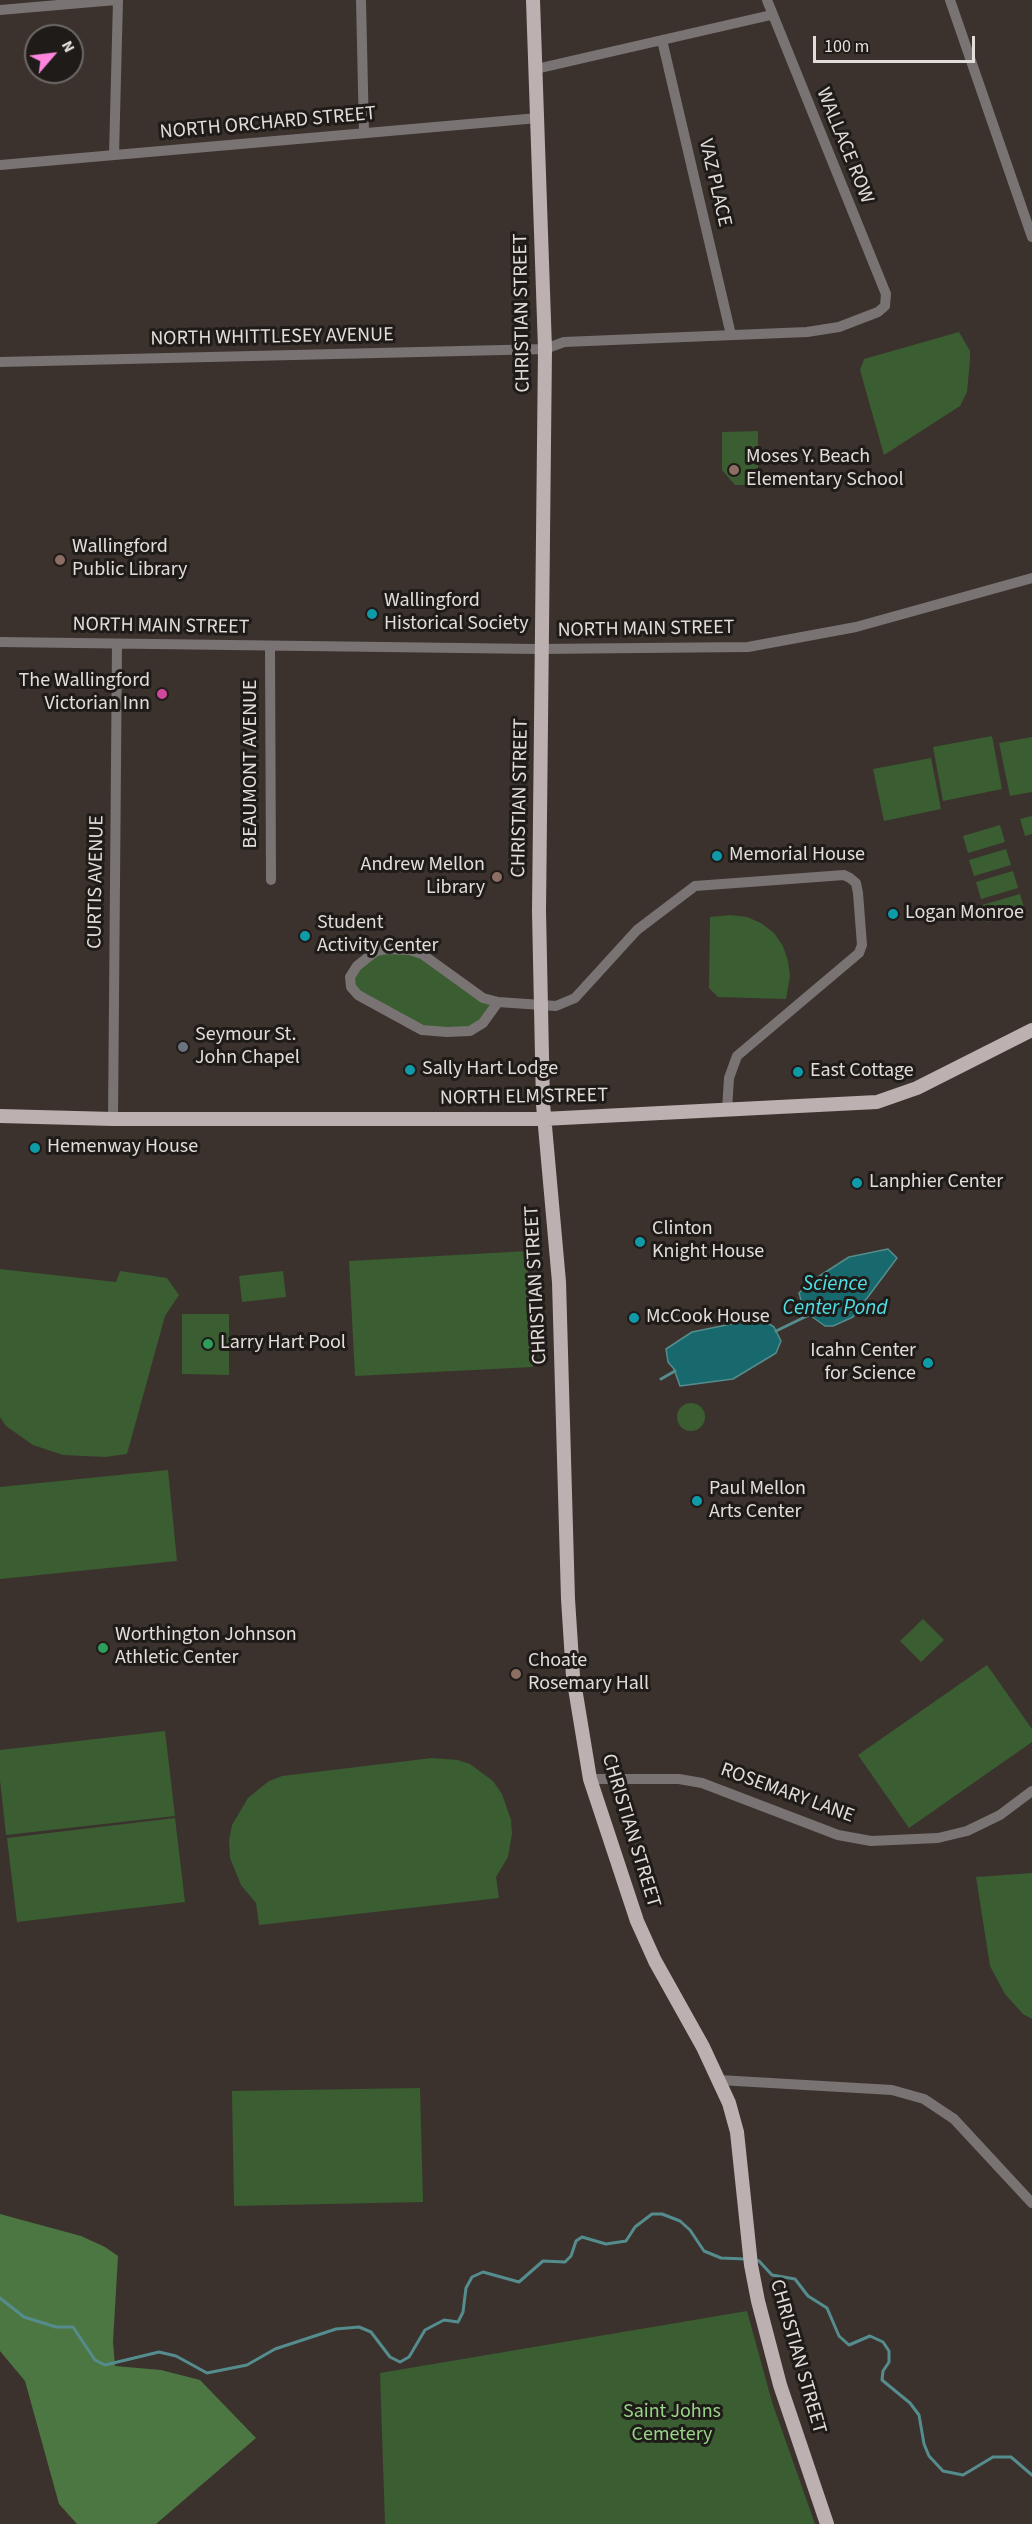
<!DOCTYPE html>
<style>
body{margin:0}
#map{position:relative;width:1032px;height:2524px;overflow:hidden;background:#3b322d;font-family:"Source Sans 3",sans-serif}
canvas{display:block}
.north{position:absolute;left:24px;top:24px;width:60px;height:60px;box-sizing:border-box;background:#1f1b18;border:2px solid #6d6966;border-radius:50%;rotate:62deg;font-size:16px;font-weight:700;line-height:24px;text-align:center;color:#e3ddda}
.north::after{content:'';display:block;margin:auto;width:21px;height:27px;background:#ff85df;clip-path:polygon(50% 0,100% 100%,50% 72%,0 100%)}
.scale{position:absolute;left:813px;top:36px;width:162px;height:27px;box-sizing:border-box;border:3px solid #e3ddda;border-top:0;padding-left:8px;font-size:18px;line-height:21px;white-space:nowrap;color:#e3ddda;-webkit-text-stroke:4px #1f1b18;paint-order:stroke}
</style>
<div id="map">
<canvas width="1032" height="2524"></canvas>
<div class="north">N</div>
<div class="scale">100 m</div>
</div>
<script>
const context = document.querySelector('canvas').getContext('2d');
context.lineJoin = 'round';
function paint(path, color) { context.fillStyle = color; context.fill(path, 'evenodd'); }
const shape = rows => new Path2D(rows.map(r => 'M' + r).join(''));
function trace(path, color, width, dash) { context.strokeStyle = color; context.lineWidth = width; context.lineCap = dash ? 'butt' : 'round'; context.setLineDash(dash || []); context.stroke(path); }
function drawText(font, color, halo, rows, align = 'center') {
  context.font = font + ' "Source Sans 3",sans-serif'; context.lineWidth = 6; context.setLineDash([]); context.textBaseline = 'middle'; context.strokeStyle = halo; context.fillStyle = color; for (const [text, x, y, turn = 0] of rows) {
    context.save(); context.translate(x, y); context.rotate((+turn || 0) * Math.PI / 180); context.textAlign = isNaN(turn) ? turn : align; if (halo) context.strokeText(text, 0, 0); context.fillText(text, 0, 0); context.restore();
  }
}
paint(shape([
 [959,332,970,351,970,360,967,392,960,406,884,455,860,370,864,359],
 [758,431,758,485,735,485,722,470,722,432],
 [992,736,1002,789,943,801,933,747],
 [1032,737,1032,792,1010,796,999,743],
 [931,758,941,809,884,821,873,769],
 [1032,816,1032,834,1025,836,1020,819],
 [1000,825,1005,842,968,853,963,836],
 [1006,849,1011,865,974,876,969,860],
 [1013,871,1018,888,981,899,976,882],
 [1020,894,1025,911,987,922,982,905],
 [731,915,747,917,761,923,774,933,783,946,788,961,790,976,786,999,718,997,709,988,710,917],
 [387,949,429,959,496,1006,470,1031,422,1030,351,987,362,961],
 [527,1251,533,1367,355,1376,349,1261],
 [0,1269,116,1282,120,1271,167,1278,179,1295,165,1316,127,1454,105,1457,63,1455,33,1445,6,1426,0,1417],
 [283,1271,286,1297,242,1302,239,1276],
 [182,1314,229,1314,229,1339,235,1340,235,1349,229,1349,229,1375,182,1374],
 '677 1417a14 14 0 1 1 28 0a14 14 0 1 1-28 0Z',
 [168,1470,177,1561,0,1579,0,1487],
 [923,1619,944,1640,921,1662,900,1641],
 [987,1665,1032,1729,1032,1742,909,1828,858,1755],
 [165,1731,175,1816,6,1835,0,1780,0,1750],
 [432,1758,458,1760,470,1764,493,1781,502,1794,511,1820,512,1834,508,1857,496,1877,499,1898,259,1925,256,1903,241,1885,230,1858,229,1840,232,1825,248,1798,269,1781,282,1776],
 [175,1818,185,1902,17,1922,7,1838],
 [1032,1873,1032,2019,1023,2014,1005,1994,990,1966,976,1877],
 [420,2088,423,2202,234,2206,232,2091],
 [747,2311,772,2402,815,2524,385,2524,380,2373]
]), '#3a5d31');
paint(shape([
 [0,2214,81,2236,105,2247,118,2256,113,2342,115,2366,161,2370,200,2380,256,2438,156,2524,77,2524,59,2504,25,2381,0,2351]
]), '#4d7742');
const water = shape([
 [888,1249,897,1258,853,1317,833,1326,825,1326,804,1311,799,1293,810,1282,849,1257,888,1249],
 [751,1320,763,1320,774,1327,781,1341,776,1353,733,1379,680,1386,674,1369,668,1362,666,1349,692,1332,751,1320]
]);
paint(water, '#18696d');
trace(water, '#558c8e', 1.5);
trace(shape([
 [776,1331,809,1315],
 [661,1379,675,1371],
 [755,2260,759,2261,772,2275,795,2279,808,2296,827,2308,839,2336,849,2345,870,2336,883,2342,889,2351,889,2362,883,2371,882,2380,910,2403,919,2415,924,2444,929,2456,943,2471,963,2475,993,2457,1011,2457,1032,2475],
 [0,2298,24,2317,56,2327,73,2327,95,2360,105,2365,159,2352,176,2356,207,2373,247,2365,275,2349,336,2329,359,2327,371,2332,390,2357,400,2362,409,2357,425,2330,444,2320,458,2322,463,2312,466,2288,472,2277,483,2272,519,2282,543,2261,565,2262,571,2256,576,2241,582,2237,606,2244,626,2241,635,2227,652,2214,662,2214,680,2221,690,2230,704,2251,721,2258,745,2259]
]), '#558c8e', 3);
trace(shape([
 [361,0,364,133],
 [950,0,1032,237],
 [0,10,116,0],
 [662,40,731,335],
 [536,69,771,15],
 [114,155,118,0],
 [0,165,538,118],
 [0,362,545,349,564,342,807,332,839,327,878,312,885,306,886,294,767,0],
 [0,642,537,649,748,647,856,627,1032,578],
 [270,647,271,880],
 [498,1002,483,1023,470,1031,447,1032,422,1030,358,995,351,987,350,977,357,966,376,951,387,949,410,950,422,954,483,998,498,1002,556,1006,575,998,637,930,695,886,844,875,850,878,856,883,858,893,862,945,859,953,737,1056,729,1078,727,1110],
 [113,1119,117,644],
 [590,1779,679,1779,702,1783,838,1835,871,1841,938,1838,967,1831,1000,1815,1032,1791],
 [719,2080,892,2090,924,2099,954,2119,1032,2203]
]), '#797373', 10);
trace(shape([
 [533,0,545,349,539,911,543,1104,559,1282,568,1599,573,1676,590,1779,637,1921,655,1961,703,2047,729,2103,737,2132,751,2265,758,2301,780,2385,827,2524],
 [0,1116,113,1119,543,1119,877,1102,917,1088,1032,1030]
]), '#bcb1b0', 14);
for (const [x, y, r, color] of [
 [734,470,6,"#8d6e63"],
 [60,560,6,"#8d6e63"],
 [372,614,6,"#0f9aa8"],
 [162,694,6,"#d1479c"],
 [717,856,6,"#0f9aa8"],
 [497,877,6,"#8d6e63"],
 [893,914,6,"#0f9aa8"],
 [305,936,6,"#0f9aa8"],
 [183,1047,6,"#6b7280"],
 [410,1070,6,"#0f9aa8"],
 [798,1072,6,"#0f9aa8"],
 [35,1148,6,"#0f9aa8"],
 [857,1183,6,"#0f9aa8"],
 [640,1242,6,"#0f9aa8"],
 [634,1318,6,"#0f9aa8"],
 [208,1344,6,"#2e9e5b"],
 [928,1363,6,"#0f9aa8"],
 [697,1501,6,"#0f9aa8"],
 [103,1648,6,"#2e9e5b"],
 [516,1674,6,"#8d6e63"]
]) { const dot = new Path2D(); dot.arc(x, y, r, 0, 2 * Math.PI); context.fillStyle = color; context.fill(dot); trace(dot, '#1f1b18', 2); }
drawText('20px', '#e3ddda', '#1f1b18', [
 ["NORTH ORCHARD STREET",268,124,-5],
 ["WALLACE ROW",844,146,68],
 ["VAZ PLACE",714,183,77],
 ["CHRISTIAN STREET",523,313,-91],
 ["NORTH WHITTLESEY AVENUE",272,338,-1],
 ["NORTH MAIN STREET",161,627,1],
 ["NORTH MAIN STREET",646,630,-1],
 ["BEAUMONT AVENUE",252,764,-90],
 ["CHRISTIAN STREET",521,798,-89],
 ["CURTIS AVENUE",97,882,-89],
 ["NORTH ELM STREET",524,1098,-1],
 ["CHRISTIAN STREET",537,1285,-93],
 ["ROSEMARY LANE",787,1794,20],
 ["CHRISTIAN STREET",630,1831,73],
 ["CHRISTIAN STREET",797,2357,74]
]);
drawText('20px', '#e3ddda', '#1f1b18', [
 ["Moses Y. Beach",746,458],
 ["Elementary School",746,481],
 ["Wallingford",72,548],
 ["Public Library",72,571],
 ["Wallingford",384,602],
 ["Historical Society",384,625],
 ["The Wallingford",150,682,"right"],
 ["Victorian Inn",150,705,"right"],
 ["Memorial House",729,856],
 ["Andrew Mellon",485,866,"right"],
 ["Library",485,889,"right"],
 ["Logan Monroe",905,914],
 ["Student",317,924],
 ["Activity Center",317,947],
 ["Seymour St.",195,1036],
 ["John Chapel",195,1059],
 ["Sally Hart Lodge",422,1070],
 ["East Cottage",810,1072],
 ["Hemenway House",47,1148],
 ["Lanphier Center",869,1183],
 ["Clinton",652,1230],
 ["Knight House",652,1253],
 ["McCook House",646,1318],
 ["Larry Hart Pool",220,1344],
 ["Icahn Center",916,1352,"right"],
 ["for Science",916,1375,"right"],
 ["Paul Mellon",709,1490],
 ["Arts Center",709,1513],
 ["Worthington Johnson",115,1636],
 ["Athletic Center",115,1659],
 ["Choate",528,1662],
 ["Rosemary Hall",528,1685]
], 'left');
drawText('20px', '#98d588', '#1f1b18', [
 ["Saint Johns",672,2413],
 ["Cemetery",672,2436]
]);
drawText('italic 21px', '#4de0e7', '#1f1b18', [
 ["Science",835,1285],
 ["Center Pond",835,1309]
]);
</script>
